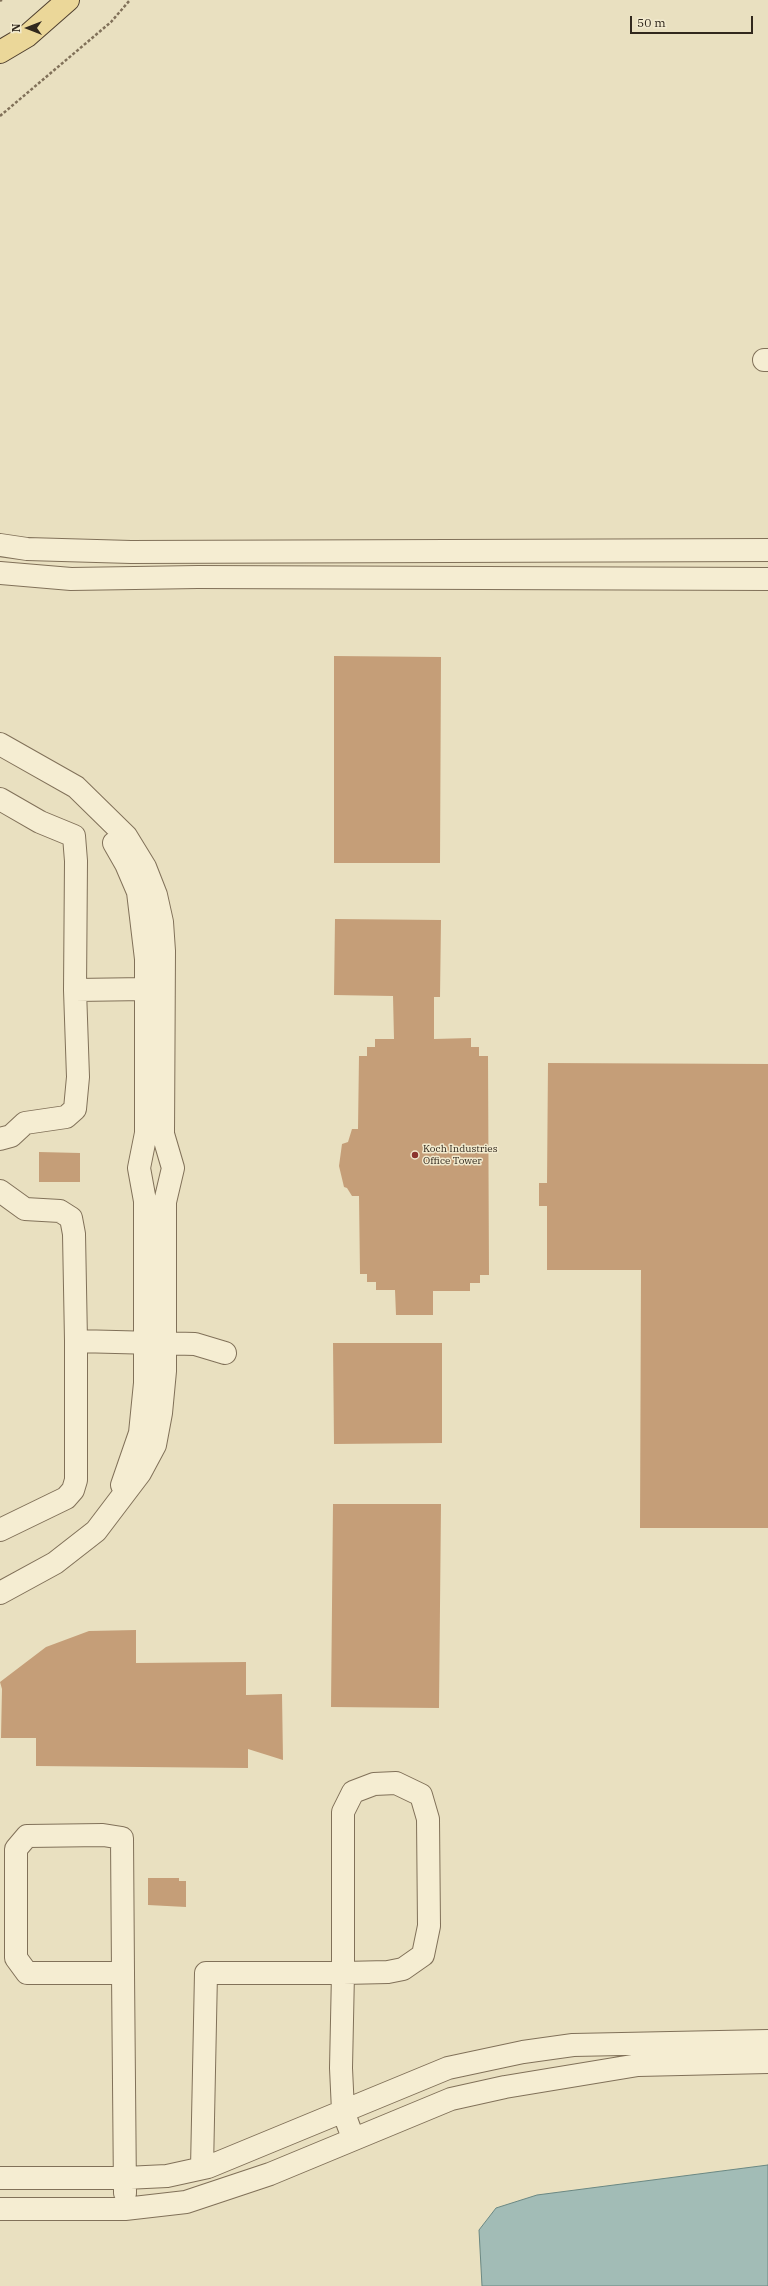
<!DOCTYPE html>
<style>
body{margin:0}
#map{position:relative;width:768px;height:2286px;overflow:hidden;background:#e9e0c0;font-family:"IBM Plex Serif",serif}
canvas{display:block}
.north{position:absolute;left:8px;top:8px;width:40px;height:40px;-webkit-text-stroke:3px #f2eace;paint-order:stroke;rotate:270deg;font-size:11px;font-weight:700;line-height:16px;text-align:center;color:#31281d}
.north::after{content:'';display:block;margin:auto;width:14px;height:18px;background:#31281d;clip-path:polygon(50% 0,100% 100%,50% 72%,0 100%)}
.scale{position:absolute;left:630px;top:16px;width:123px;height:18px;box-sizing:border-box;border:2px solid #31281d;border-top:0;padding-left:5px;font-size:12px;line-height:14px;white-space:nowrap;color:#31281d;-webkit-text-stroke:3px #f2eace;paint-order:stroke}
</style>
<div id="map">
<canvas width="768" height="2286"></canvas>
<div class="north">N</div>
<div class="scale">50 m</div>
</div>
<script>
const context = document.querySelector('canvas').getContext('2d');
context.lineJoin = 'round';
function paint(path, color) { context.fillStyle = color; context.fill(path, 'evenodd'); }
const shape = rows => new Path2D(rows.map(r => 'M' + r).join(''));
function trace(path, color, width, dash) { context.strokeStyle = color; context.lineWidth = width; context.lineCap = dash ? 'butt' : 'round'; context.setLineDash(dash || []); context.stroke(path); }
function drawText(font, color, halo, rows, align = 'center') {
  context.font = font + ' "IBM Plex Serif",serif'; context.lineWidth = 3; context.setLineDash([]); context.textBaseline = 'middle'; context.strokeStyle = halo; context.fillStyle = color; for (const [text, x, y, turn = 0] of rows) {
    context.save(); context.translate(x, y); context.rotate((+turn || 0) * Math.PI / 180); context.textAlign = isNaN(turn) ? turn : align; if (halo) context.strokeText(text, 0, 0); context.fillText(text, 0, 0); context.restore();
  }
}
const water = shape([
 [768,2165,768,2286,482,2286,479,2230,496,2208,537,2195,768,2165]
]);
paint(water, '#a2bcb6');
trace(water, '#6b8883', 1);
paint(shape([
 [334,656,441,657,440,863,334,863],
 [335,919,441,920,440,997,434,997,434,1039,471,1038,471,1047,479,1047,479,1056,488,1056,489,1275,480,1275,480,1283,470,1283,470,1291,433,1291,433,1315,396,1315,395,1290,376,1290,376,1282,367,1282,367,1274,360,1274,359,1196,352,1196,347,1188,344,1187,339,1166,342,1144,348,1142,352,1129,358,1129,359,1056,367,1056,367,1047,375,1047,375,1039,394,1039,393,996,334,995],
 [548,1063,768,1064,768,1528,640,1528,641,1270,547,1270,547,1206,539,1206,539,1183,547,1183],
 [39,1152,80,1153,80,1182,39,1182],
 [333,1343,442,1343,442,1443,334,1444],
 [333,1504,441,1504,439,1708,331,1707],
 [136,1630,136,1663,246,1662,246,1695,282,1694,283,1760,248,1749,248,1768,36,1766,36,1738,1,1738,2,1689,0,1682,46,1647,89,1631],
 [148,1878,179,1878,179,1881,186,1881,186,1907,148,1905]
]), '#c59e78');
const minor = shape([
 [764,360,768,360],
 [0,545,27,549,131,552,768,550],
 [0,573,71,579,198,577,768,579],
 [0,744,76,787,126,836,145,867,156,895,162,922,164,951,163,1134,173,1168,165,1202,165,1371,161,1413,155,1445,140,1473,96,1531,55,1563,0,1593],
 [0,799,40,822,74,836,76,861,75,990,146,989],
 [114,843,126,864,138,892,146,959,146,1133,139,1168,145,1201,145,1383,140,1433,122,1485],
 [0,1139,11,1136,25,1123,66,1117,75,1109,78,1077,75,990],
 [0,1191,25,1209,60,1211,71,1218,74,1234,76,1341],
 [0,1530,66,1498,73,1490,76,1480,76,1341,195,1344,225,1353],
 [123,1973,27,1973,16,1958,16,1849,27,1836,103,1835,122,1838,123,1973,125,2193],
 [202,2168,206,1973,343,1973,388,1972,403,1969,423,1955,429,1926,428,1819,421,1795,396,1783,374,1784,353,1792,343,1812,343,1973,341,2068,343,2111,353,2138],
 [0,2178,125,2178,167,2176,208,2167,448,2068,523,2052,573,2045,768,2041],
 [0,2209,125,2209,186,2202,270,2174,451,2099,505,2087,638,2065,768,2062]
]);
const major = shape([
 [0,52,27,36,68,0]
]);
trace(minor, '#817159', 24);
trace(major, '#4f3f2e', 24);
trace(shape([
 [0,1,2,0],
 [0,116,111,22,130,0]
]), '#817159', 2.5, [3, 2]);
trace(minor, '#f5edd2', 22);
trace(major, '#ebd799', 22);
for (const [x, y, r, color] of [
 [415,1155,4,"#8b352e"]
]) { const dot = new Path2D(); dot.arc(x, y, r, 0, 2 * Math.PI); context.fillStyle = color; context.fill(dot); trace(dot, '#f2eace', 1.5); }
drawText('10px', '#31281d', '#f2eace', [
 ["Koch Industries",423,1149],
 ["Office Tower",423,1161]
], 'left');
</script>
